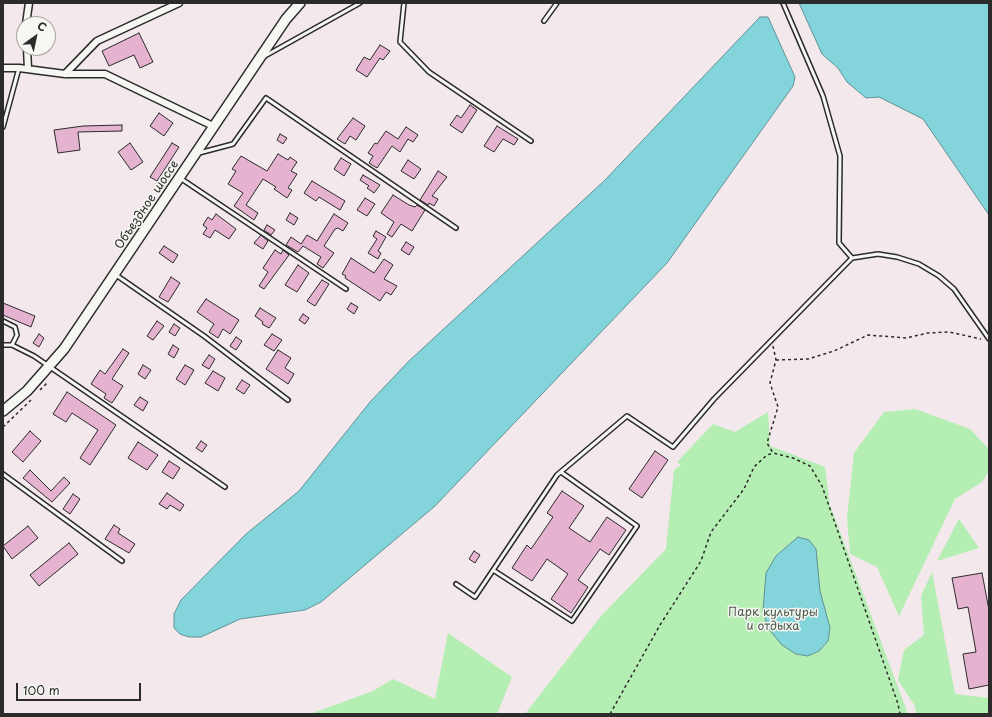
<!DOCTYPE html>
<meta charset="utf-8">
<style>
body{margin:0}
#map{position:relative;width:992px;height:717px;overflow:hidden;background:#f3e8eb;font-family:"Playpen Sans",sans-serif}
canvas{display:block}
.frame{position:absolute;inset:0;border:4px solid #2b2b2b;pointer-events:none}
.north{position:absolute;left:16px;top:16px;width:40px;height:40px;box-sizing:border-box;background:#f6f6f2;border:1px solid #a5a5a2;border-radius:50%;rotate:33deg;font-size:11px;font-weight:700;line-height:16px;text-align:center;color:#2b2b2b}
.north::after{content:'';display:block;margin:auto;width:14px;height:18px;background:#2b2b2b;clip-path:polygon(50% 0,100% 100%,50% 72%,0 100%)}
.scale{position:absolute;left:16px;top:683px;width:125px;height:18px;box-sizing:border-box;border:2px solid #2b2b2b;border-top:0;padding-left:5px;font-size:12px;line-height:14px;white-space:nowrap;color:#2b2b2b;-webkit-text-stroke:3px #f6f6f2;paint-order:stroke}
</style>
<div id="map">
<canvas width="992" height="717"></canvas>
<div class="frame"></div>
<div class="north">С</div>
<div class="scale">100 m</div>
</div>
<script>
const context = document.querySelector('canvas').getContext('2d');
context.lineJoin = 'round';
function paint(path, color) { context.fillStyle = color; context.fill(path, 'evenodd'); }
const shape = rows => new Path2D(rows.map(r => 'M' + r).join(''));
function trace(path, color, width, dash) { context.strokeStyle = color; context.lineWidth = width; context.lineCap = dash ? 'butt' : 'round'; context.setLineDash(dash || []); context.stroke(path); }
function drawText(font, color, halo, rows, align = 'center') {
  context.font = font + ' "Playpen Sans",sans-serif'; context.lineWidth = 3; context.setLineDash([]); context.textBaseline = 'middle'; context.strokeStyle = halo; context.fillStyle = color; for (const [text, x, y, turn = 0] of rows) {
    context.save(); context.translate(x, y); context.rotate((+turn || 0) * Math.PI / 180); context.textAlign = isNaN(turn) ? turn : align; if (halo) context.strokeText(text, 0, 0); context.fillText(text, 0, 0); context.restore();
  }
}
paint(shape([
 [915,409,970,429,989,449,989,471,982,482,955,499,899,616,877,567,850,554,847,518,854,453,884,412],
 [768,412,770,446,825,467,830,505,908,714,525,714,601,616,666,549,674,470,681,465,677,462,713,424,735,432],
 [959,519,979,548,937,561],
 [932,572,955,694,989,698,989,714,916,714,915,706,898,680,904,650,924,635,921,596],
 [448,633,512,677,497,714,310,714,373,691,393,679,435,699]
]), '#b4eeb2');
const water = shape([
 [799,3,989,3,989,215,923,119,879,97,866,98,847,82,838,68,822,54,799,3],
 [760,17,768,17,795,77,793,86,667,263,435,506,321,602,305,610,240,619,201,637,189,637,180,634,174,628,174,614,181,600,246,534,299,491,370,402,409,361,604,181,760,17],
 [798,537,809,540,816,549,820,591,830,628,828,641,819,651,808,656,796,654,782,645,768,628,763,611,766,573,776,556,798,537]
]);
paint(water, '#83d5db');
trace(water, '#609195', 1);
const building = shape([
 [139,33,153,62,140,68,134,55,109,66,102,51,139,33],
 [380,45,390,51,383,60,380,58,367,77,356,70,364,57,370,60,380,45],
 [470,105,477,110,462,133,450,125,457,115,461,118,470,105],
 [159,113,173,123,164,136,150,126,159,113],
 [353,118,365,126,356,140,350,136,345,144,337,139,353,118],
 [122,125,122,131,78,132,80,150,58,153,54,130,83,126,122,125],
 [497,126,518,139,514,145,503,139,494,152,484,146,497,126],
 [406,127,418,135,413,142,408,139,400,152,392,146,377,168,369,163,373,156,368,153,375,143,377,144,386,131,398,139,406,127],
 [280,134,287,138,283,144,277,140,280,134],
 [130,143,143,162,131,170,118,152,130,143],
 [172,143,179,147,157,181,150,177,172,143],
 [278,154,288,160,290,157,297,162,291,171,297,174,288,188,292,190,287,198,274,189,276,187,263,179,246,205,258,213,254,220,234,206,243,193,228,184,236,171,232,169,241,156,267,171,278,154],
 [341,158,351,164,344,176,334,169,341,158],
 [408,160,421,169,414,179,401,171,408,160],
 [438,171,447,177,432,196,438,199,434,206,429,203,428,205,420,200,438,171],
 [363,175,380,185,374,193,367,188,369,186,360,180,363,175],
 [312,181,345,201,340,210,319,197,316,201,304,193,312,181],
 [393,195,409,205,415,207,417,205,425,210,412,231,401,224,392,237,387,234,394,222,381,213,393,195],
 [365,198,375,204,367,216,357,210,365,198],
 [290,213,298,218,294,225,286,220,290,213],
 [216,214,236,229,229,239,215,230,210,238,203,234,207,228,203,225,208,217,212,220,216,214],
 [334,214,348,223,343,231,338,228,335,229,324,246,334,253,323,268,317,264,321,257,303,246,298,252,286,245,291,237,301,244,307,235,317,241,334,214],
 [267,225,275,230,271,235,264,230,267,225],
 [376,231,386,237,378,251,381,253,378,259,368,253,377,239,373,236,376,231],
 [261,235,268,241,263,249,254,243,261,235],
 [406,242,414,247,409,255,401,250,406,242],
 [164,246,178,255,173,263,159,253,164,246],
 [275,250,281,254,283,250,289,255,264,289,259,286,268,272,263,268,275,250],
 [351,258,374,273,384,259,393,265,384,279,397,286,391,295,386,292,380,301,345,278,346,276,342,274,351,258],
 [298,265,309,273,297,292,285,285,298,265],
 [171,277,180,283,168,302,159,297,171,277],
 [322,280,329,284,315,306,307,301,322,280],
 [206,299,239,320,230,334,223,329,218,338,209,332,214,324,197,312,206,299],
 [3,303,35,316,31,327,3,315,3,303],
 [351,303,358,307,354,314,347,309,351,303],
 [260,308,276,318,269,328,262,324,263,322,255,316,260,308],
 [303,314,309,318,305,324,299,320,303,314],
 [157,321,164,326,153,340,147,336,157,321],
 [174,324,180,328,175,336,169,332,174,324],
 [39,334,44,338,39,347,33,343,39,334],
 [272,334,282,340,274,351,264,345,272,334],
 [236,337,242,341,236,350,230,346,236,337],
 [173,345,179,349,174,358,168,354,173,345],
 [123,349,129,353,112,379,123,386,112,403,104,398,106,394,91,384,100,370,105,374,123,349],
 [278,350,291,358,285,368,294,374,288,384,266,369,278,350],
 [209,355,215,359,209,369,202,365,209,355],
 [143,365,151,370,145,379,138,374,143,365],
 [185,365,194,370,185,385,176,379,185,365],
 [213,371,225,378,218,391,205,383,213,371],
 [242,380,250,385,244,394,236,389,242,380],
 [67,392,116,425,90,465,80,458,98,430,72,413,66,422,53,414,67,392],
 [140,397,148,402,143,411,134,405,140,397],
 [30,431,41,441,23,462,12,452,30,431],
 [201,441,207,445,202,452,196,448,201,441],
 [138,442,158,455,147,470,128,458,138,442],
 [655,451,668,460,642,498,629,489,655,451],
 [169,461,180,468,173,479,162,472,169,461],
 [30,470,51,491,64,477,70,483,52,502,23,478,30,470],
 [562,491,584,506,569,528,590,542,607,517,626,530,609,555,600,549,578,580,588,587,571,613,551,599,568,574,547,559,532,581,512,568,527,545,531,549,553,517,547,513,562,491],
 [167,493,184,505,180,511,170,505,167,509,159,504,167,493],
 [73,494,80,499,70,514,63,509,73,494],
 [114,525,120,529,118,533,135,544,129,553,105,539,114,525],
 [28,526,38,538,12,559,3,546,28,526],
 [69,543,78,554,39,586,30,575,69,543],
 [474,551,480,555,475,563,469,559,474,551],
 [982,573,989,610,989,685,969,689,963,654,976,652,968,607,958,609,952,578,982,573]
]);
paint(building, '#e5b2cf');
trace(building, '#2b2b2b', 1);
const service = shape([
 [404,3,400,42,429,72,531,141],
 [783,3,823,96,840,156,839,243,852,258,878,254,897,257,919,264,939,276,954,289,989,339],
 [544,21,557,3],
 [265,56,360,3],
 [3,127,19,68],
 [199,153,233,144,266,98,456,228],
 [180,178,346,289],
 [116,275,204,336,288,400],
 [3,321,15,327,17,335,12,345,3,345],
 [12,345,34,356,225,487],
 [3,474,122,561],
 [493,570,572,621,637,526,561,472],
 [456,584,475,597,557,475,627,416,673,447,714,399,852,258]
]);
const minor = shape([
 [26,24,29,3],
 [27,48,28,69],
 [3,68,19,68,65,74,105,74,213,126],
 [65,74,97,41,179,3]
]);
const secondary = shape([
 [3,411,27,391,64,349,286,19,300,3]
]);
trace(service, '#2b2b2b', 6);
trace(minor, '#2b2b2b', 9);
trace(secondary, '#2b2b2b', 12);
trace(shape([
 [773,346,776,360,770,383,778,407,767,443,773,453,793,458,810,466,822,486,898,704,900,714],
 [776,360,808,359,834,351,868,335,906,338,928,333,949,332,981,339],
 [40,390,48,382],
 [3,427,31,400],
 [610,714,660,625,701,561,711,532,744,489,754,467,767,455,773,453]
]), '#2b2b2b', 1.5, [3, 3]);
trace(service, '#f6f6f2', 3);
trace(minor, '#f6f6f2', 6);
trace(secondary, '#f6f6f2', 9);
drawText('12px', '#2b2b2b', '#f6f6f2', [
 ["Объездное шоссе",147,205,-56]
]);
drawText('12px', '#4d5c4d', '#f6f6f2', [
 ["Парк культуры",773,613],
 ["и отдыха",773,627]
]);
</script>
